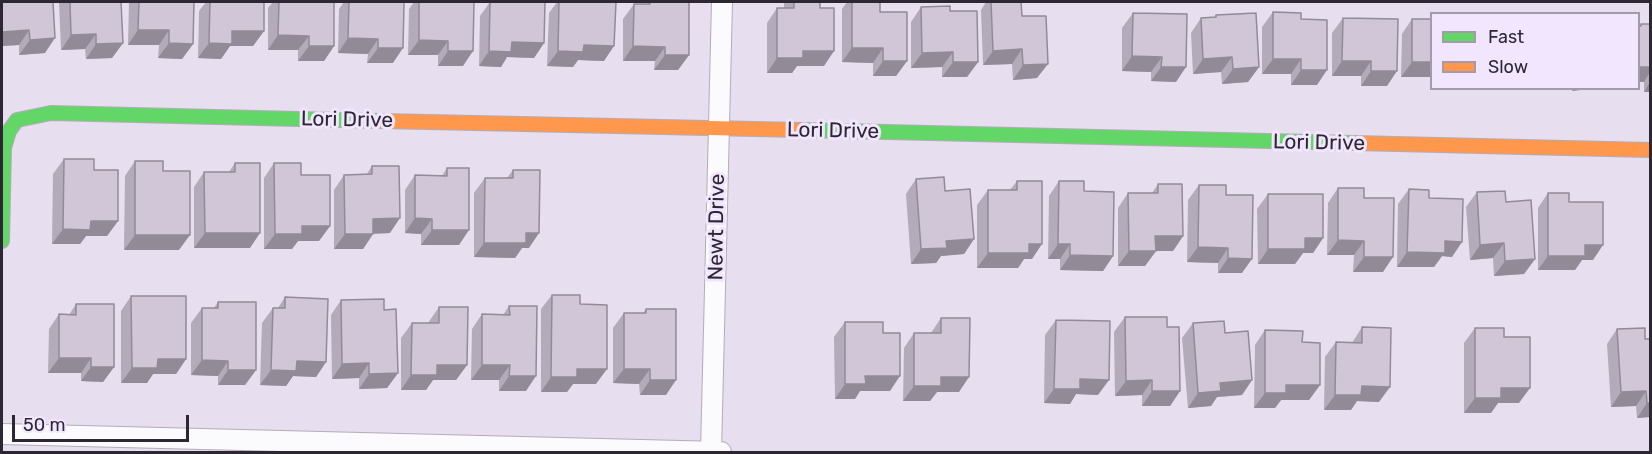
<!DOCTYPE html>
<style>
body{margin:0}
#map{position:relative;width:1652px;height:454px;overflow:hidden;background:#e7deef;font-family:Rubik,sans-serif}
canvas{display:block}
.frame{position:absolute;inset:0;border:3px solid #2d2733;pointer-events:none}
.legend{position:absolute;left:1430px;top:12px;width:210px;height:78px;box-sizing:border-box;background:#f2e6ff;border:2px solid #a39aad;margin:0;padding:8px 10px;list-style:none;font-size:18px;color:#2d2733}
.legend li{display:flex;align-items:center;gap:12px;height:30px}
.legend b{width:30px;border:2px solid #a39aad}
.scale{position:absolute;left:12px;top:415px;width:177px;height:27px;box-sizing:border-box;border:3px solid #2d2733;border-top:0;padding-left:8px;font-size:18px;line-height:21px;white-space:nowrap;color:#2d2733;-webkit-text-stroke:4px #f2e6ff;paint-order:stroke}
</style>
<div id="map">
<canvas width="1652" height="454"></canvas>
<div class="frame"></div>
<ul class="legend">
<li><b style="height:8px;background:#63d668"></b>Fast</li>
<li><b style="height:8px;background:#ff974d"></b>Slow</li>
</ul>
<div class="scale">50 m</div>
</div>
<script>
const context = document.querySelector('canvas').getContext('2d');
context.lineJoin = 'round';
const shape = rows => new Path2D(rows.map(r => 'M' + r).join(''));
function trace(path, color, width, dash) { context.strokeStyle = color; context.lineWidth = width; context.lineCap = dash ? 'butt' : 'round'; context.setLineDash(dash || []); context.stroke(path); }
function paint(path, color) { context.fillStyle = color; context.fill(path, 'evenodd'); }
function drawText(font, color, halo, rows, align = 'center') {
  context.font = font + ' Rubik,sans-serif'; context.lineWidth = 6; context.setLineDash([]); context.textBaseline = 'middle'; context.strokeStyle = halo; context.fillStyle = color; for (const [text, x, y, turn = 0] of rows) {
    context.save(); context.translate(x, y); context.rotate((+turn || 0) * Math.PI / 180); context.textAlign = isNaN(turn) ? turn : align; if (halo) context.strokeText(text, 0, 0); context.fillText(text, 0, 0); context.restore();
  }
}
const street = shape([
 [2,434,721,452],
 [711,452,722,2]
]);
const fast = shape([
 [802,130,1354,143],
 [2,241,4,148,9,131,17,120,51,113,381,121]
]);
const slow = shape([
 [381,121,802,130],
 [1354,143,1650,150]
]);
trace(street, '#b3acb9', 22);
trace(fast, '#b3acb9', 16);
trace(slow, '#b3acb9', 16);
trace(street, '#fbfafd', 20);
trace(fast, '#63d668', 14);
trace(slow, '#ff974d', 14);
paint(shape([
 [53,2,45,53,19,55,19,45,2,46],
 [59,2,121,2,123,43,112,58,86,59,85,49,61,50],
 [129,2,194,2,193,44,182,59,158,58,159,45,128,45],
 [206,2,264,2,264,31,253,46,230,46,221,59,198,58,199,11],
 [273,2,334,2,334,46,324,61,298,61,298,50,268,50,268,8],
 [344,2,404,2,393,63,367,63,368,54,338,53,339,9],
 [414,2,474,2,463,66,438,66,438,55,408,55,409,9],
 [490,2,545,2,544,43,534,58,507,57,501,67,479,66,480,16],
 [557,2,599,2,604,61,578,60,573,67,547,66,549,13],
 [649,2,689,2,689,55,678,70,654,70,655,61,623,61,623,19,634,4,647,4],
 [784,2,820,2,824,66,797,66,792,73,767,73,767,23,777,8,784,8],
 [847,2,880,2,880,12,907,61,896,76,873,76,873,63,842,62,842,9],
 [986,2,1021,2,1022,16,1037,78,1013,80,1012,64,983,65,981,10],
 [921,7,950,11,978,62,967,77,942,77,942,67,911,68,911,22],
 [1273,12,1301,19,1317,85,1291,85,1291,74,1262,74,1262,27],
 [1133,13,1187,14,1176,82,1151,81,1151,72,1122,71,1122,28],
 [1216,15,1259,67,1248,82,1222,84,1221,72,1193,74,1191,33,1201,18,1214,17],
 [1343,18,1387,86,1361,86,1361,76,1332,76,1332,33],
 [1412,19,1431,19,1431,87,1431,77,1401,77,1402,34],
 [1641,24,1650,24,1650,92,1644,92,1644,82,1640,26],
 [64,159,94,170,118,221,107,236,86,236,80,244,52,244,53,174],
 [135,161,163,171,179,250,124,250,125,176],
 [235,163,250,248,194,248,194,187,204,172,229,172],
 [274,163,301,175,330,226,319,241,298,241,292,249,264,249,264,178],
 [372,166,390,233,373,234,363,249,334,249,334,190,344,175,366,175],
 [447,168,459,245,421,245,421,234,405,233,405,190,415,175,442,176],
 [513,170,529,248,522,248,515,258,474,257,474,193,485,178,507,178],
 [916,179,945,191,974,239,964,254,941,256,936,263,911,264,906,194],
 [1017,181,1032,259,1024,259,1018,268,977,268,977,205,988,190,1010,190],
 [1059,181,1084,191,1113,256,1103,271,1060,270,1060,259,1048,259,1049,196],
 [1158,184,1183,236,1173,251,1156,251,1145,266,1118,266,1118,208,1128,193,1152,193],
 [1199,185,1226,195,1242,273,1218,273,1218,263,1187,262,1188,200],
 [1338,188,1383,272,1353,272,1354,255,1327,255,1328,203],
 [1409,189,1452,257,1442,256,1434,267,1397,267,1398,204],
 [1477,192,1506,202,1535,259,1524,274,1494,276,1493,258,1470,260,1466,207],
 [1548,193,1569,202,1593,260,1582,260,1575,270,1538,270,1538,208],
 [1268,194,1323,238,1313,253,1303,253,1295,264,1258,264,1257,209],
 [552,295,580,304,596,384,573,384,567,392,541,392,541,309],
 [131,296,186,359,176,374,153,374,147,383,121,383,121,311],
 [285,297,326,362,316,377,293,376,286,386,260,385,262,323,273,308,278,308],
 [341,300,384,310,398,373,387,388,359,389,359,378,332,379,331,315],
 [218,302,256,370,245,385,218,385,218,376,191,375,191,323,202,308,214,308],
 [76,304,114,367,103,382,81,381,81,373,48,373,49,329,59,314,69,315],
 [509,306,526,391,499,391,499,380,471,380,472,329,482,314,503,315],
 [439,307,467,365,456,380,433,380,426,390,401,390,401,338,412,323,428,323],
 [646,309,666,395,640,395,639,384,613,383,613,328,624,313,643,313],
 [1125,317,1167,327,1180,391,1170,406,1142,406,1142,395,1115,396,1114,332],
 [941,318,959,392,937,392,930,401,903,401,904,348,914,333,931,333],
 [1056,320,1098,395,1076,394,1070,404,1044,403,1045,335],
 [845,322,883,333,890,391,860,391,855,399,835,399,834,337],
 [1193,323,1225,333,1252,380,1242,395,1217,397,1211,406,1188,408,1182,338],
 [1362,327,1379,402,1357,401,1351,410,1324,410,1325,357,1336,342,1352,343],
 [1475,328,1504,337,1519,403,1498,403,1491,413,1464,413,1464,343],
 [1617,329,1645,339,1650,339,1650,417,1637,418,1636,406,1611,407,1607,344],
 [1265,330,1302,342,1320,385,1309,400,1281,400,1275,408,1254,408,1255,345]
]), '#b3aaba');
paint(shape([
 [29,30,19,45,2,46,2,32],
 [138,30,169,30,159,45,128,45],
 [232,31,264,31,253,46,230,46,221,59,198,58,209,43],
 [96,34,85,49,61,50,71,35],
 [278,35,309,36,298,50,268,50],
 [55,38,45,53,19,55,30,40],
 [348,38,378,39,368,54,338,53],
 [419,40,448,41,438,55,408,55],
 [512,42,544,43,534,58,507,57,501,67,479,66,489,51],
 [123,43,112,58,86,59,96,44],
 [169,43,193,44,182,59,158,58],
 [584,45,614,46,604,61,578,60,573,67,547,66,558,51],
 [309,46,334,46,324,61,298,61],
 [633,46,665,47,655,61,623,61],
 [378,48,403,48,393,63,367,63],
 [852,48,883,48,873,63,842,62],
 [1022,49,1012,64,983,65,993,51],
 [448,51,473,51,463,66,438,66],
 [803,51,834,51,824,66,797,66,792,73,767,73,777,58],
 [953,52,942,67,911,68,922,53],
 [665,55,689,55,678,70,654,70],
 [1132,56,1162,57,1151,72,1122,71],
 [1232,57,1221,72,1193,74,1203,59],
 [1273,59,1301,59,1291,74,1262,74],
 [883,61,907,61,896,76,873,76],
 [1342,61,1371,61,1361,76,1332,76],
 [953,62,978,62,967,77,942,77],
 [1412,62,1431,62,1431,77,1401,77],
 [1048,64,1037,78,1013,80,1023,65],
 [1161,67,1186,67,1176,82,1151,81],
 [1259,67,1248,82,1222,84,1233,69],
 [1638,67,1650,67,1650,72,1644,82,1638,82],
 [1301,70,1327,70,1317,85,1291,85],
 [1371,71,1397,71,1387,86,1361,86],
 [1650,82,1650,92,1644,92],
 [1501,88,1527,88,1526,89],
 [1573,88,1599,88,1572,91],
 [400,218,390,233,362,234,373,219],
 [415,218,432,219,421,234,405,233],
 [91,221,118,221,107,236,86,236,80,244,52,244,63,229],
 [302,226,330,226,319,241,298,241,292,249,264,249,275,234],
 [432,230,469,230,459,245,421,245],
 [205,233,260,233,250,248,194,248],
 [526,233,539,233,529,248,522,248,515,258,474,257,484,243],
 [345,234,373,234,363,249,334,249],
 [135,235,190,235,179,250,124,250],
 [1155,236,1183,236,1173,251,1156,251,1145,266,1118,266,1129,251],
 [1305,238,1323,238,1313,253,1303,253,1295,264,1258,264,1268,249],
 [974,239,964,254,941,256,936,263,911,264,921,249,946,241],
 [1338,240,1364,241,1354,255,1327,255],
 [1445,241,1462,242,1452,257,1442,256,1434,267,1397,267,1407,252],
 [1504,243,1493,258,1470,260,1480,245],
 [1029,244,1042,244,1032,259,1024,259,1018,268,977,268,988,253],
 [1058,244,1070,244,1060,259,1048,259],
 [1585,245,1603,245,1593,260,1582,260,1575,270,1538,270,1548,256],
 [1198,247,1228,248,1218,263,1187,262],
 [1070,255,1113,256,1103,271,1060,270],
 [1364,257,1393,257,1383,272,1353,272],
 [1228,258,1252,259,1242,273,1218,273],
 [1535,259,1524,274,1494,276,1505,261],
 [59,358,91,358,81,373,48,373],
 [158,359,186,359,176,374,153,374,147,383,121,383,132,368],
 [202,360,228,361,218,376,191,375],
 [297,361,326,362,316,377,293,376,286,386,260,385,271,370],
 [369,363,359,378,332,379,342,364],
 [437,365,467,365,456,380,433,380,426,390,401,390,411,375],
 [482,365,510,365,499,380,471,380],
 [91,367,114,367,103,382,81,381],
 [577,369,607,369,596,384,573,384,567,392,541,392,551,377],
 [624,369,650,369,639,384,613,383],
 [228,370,256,370,245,385,218,385],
 [398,373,387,388,359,389,369,374],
 [509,376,536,376,526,391,499,391],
 [865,376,900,376,890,391,860,391,855,399,835,399,845,384],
 [941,377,969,377,959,392,937,392,930,401,903,401,914,386],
 [1080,379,1109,380,1098,395,1076,394,1070,404,1044,403,1054,389],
 [650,380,676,380,666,395,640,395],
 [1152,380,1142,395,1115,396,1126,381],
 [1252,380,1242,395,1217,397,1211,406,1188,408,1198,393,1220,383],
 [1286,385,1320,385,1309,400,1281,400,1275,408,1254,408,1265,393],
 [1362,386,1390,387,1379,402,1357,401,1351,410,1324,410,1335,395],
 [1501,388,1530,388,1519,403,1498,403,1491,413,1464,413,1475,398],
 [1152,391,1180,391,1170,406,1142,406],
 [1646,391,1636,406,1611,407,1621,392],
 [1647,403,1650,403,1650,417,1637,418]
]), '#928b97');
const building = shape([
 [2,2,53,2,55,38,30,40,29,30,2,32,2,2],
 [70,2,121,2,123,43,96,44,96,34,71,35,70,2],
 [139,2,194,2,193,44,169,43,169,30,138,30,139,2],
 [210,2,264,2,264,31,232,31,232,44,209,43,210,2],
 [279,2,334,2,334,46,309,46,309,36,278,35,279,2],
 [349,2,404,2,403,48,378,48,378,39,348,38,349,2],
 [419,2,474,2,473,51,448,51,448,41,419,40,419,2],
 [490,2,545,2,544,43,512,42,511,52,489,51,490,2],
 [559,2,616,2,614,46,584,45,583,52,558,51,559,2],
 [650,2,689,2,689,55,665,55,665,47,633,46,634,4,650,4,650,2],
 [794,2,820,2,820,8,834,8,834,51,803,51,803,58,777,58,777,8,794,8,794,2],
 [852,2,880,2,880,12,907,12,907,61,883,61,883,48,852,48,852,2],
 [991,2,1021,2,1022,16,1046,16,1048,64,1023,65,1022,49,993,51,991,2],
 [950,6,950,11,977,11,978,62,953,62,953,52,922,53,921,7,950,6],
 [1273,12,1301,13,1301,19,1327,20,1327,70,1301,70,1301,59,1273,59,1273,12],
 [1133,13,1187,14,1186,67,1161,67,1162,57,1132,56,1133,13],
 [1256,13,1259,67,1233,69,1232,57,1203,59,1201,18,1216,17,1216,15,1256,13],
 [1343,18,1398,19,1397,71,1371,71,1371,61,1342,61,1343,18],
 [1412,19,1431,19,1431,62,1412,62,1412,19],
 [1641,24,1650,24,1650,67,1638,67,1638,26,1641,26,1641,24],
 [64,159,94,159,94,170,118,170,118,221,91,221,90,230,63,229,64,159],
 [135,161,163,161,163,171,190,171,190,235,135,235,135,161],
 [235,163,260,163,260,233,205,233,204,172,235,172,235,163],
 [274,163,301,163,301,175,330,175,330,226,302,226,302,234,275,234,274,163],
 [372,166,399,166,400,218,373,219,373,234,345,234,344,175,372,174,372,166],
 [447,168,469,168,469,230,432,230,432,219,415,218,415,175,447,176,447,168],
 [513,170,540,170,539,233,526,233,526,243,484,243,485,178,513,178,513,170],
 [944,177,945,191,970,189,974,239,946,241,947,248,921,249,916,179,944,177],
 [1017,181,1042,181,1042,244,1029,244,1029,253,988,253,988,190,1017,190,1017,181],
 [1059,181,1084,181,1084,191,1114,192,1113,256,1070,255,1070,244,1058,244,1059,181],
 [1158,184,1182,184,1183,236,1155,236,1156,251,1129,251,1128,193,1158,193,1158,184],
 [1199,185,1226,185,1226,195,1253,195,1252,259,1228,258,1228,248,1198,247,1199,185],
 [1338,188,1364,188,1364,198,1394,198,1393,257,1364,257,1364,241,1338,240,1338,188],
 [1409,189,1429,190,1429,198,1463,199,1462,242,1445,241,1445,253,1407,252,1409,189],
 [1505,191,1506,202,1531,200,1535,259,1505,261,1504,243,1480,245,1477,192,1505,191],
 [1548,193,1569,193,1569,202,1603,202,1603,245,1585,245,1585,256,1548,256,1548,193],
 [1268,194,1323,194,1323,238,1305,238,1305,249,1268,249,1268,194],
 [552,295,580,295,580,304,607,305,607,369,577,369,577,377,551,377,552,295],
 [131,296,186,296,186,359,158,359,157,368,132,368,131,296],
 [285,297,328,299,326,362,297,361,296,371,271,370,273,308,285,308,285,297],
 [384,299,384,310,396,309,398,373,369,374,369,363,342,364,341,300,384,299],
 [218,302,256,302,256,370,228,370,228,361,202,360,202,308,218,308,218,302],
 [76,304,114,304,114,367,91,367,91,358,59,358,59,314,76,315,76,304],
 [509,306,537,306,536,376,509,376,510,365,482,365,482,314,510,315,509,306],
 [439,307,468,307,467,365,437,365,437,375,411,375,412,323,439,323,439,307],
 [646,309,676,309,676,380,650,380,650,369,624,369,624,313,646,313,646,309],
 [1125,317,1167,317,1167,327,1179,327,1180,391,1152,391,1152,380,1126,381,1125,317],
 [941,318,970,318,969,377,941,377,941,386,914,386,914,333,941,333,941,318],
 [1056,320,1110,321,1109,380,1080,379,1080,389,1054,389,1056,320],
 [1224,321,1225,333,1248,331,1252,380,1220,383,1221,391,1198,393,1193,323,1224,321],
 [845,322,883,322,883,333,900,333,900,376,865,376,866,384,845,384,845,322],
 [1362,327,1391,328,1390,387,1362,386,1361,395,1335,395,1336,342,1362,343,1362,327],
 [1475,328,1504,328,1504,337,1530,337,1530,388,1501,388,1501,398,1475,398,1475,328],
 [1645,328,1645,339,1650,339,1650,403,1647,403,1646,391,1621,392,1617,329,1645,328],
 [1265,330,1303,331,1302,342,1320,343,1320,385,1286,385,1286,393,1265,393,1265,330]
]);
paint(building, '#d0c6d8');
trace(building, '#928b97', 1.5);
drawText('21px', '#2d2733', '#f2e6ff', [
 ["Lori Drive",347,120,1],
 ["Lori Drive",833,131,1],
 ["Lori Drive",1319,143,1],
 ["Newt Drive",717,227,-89]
]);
</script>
